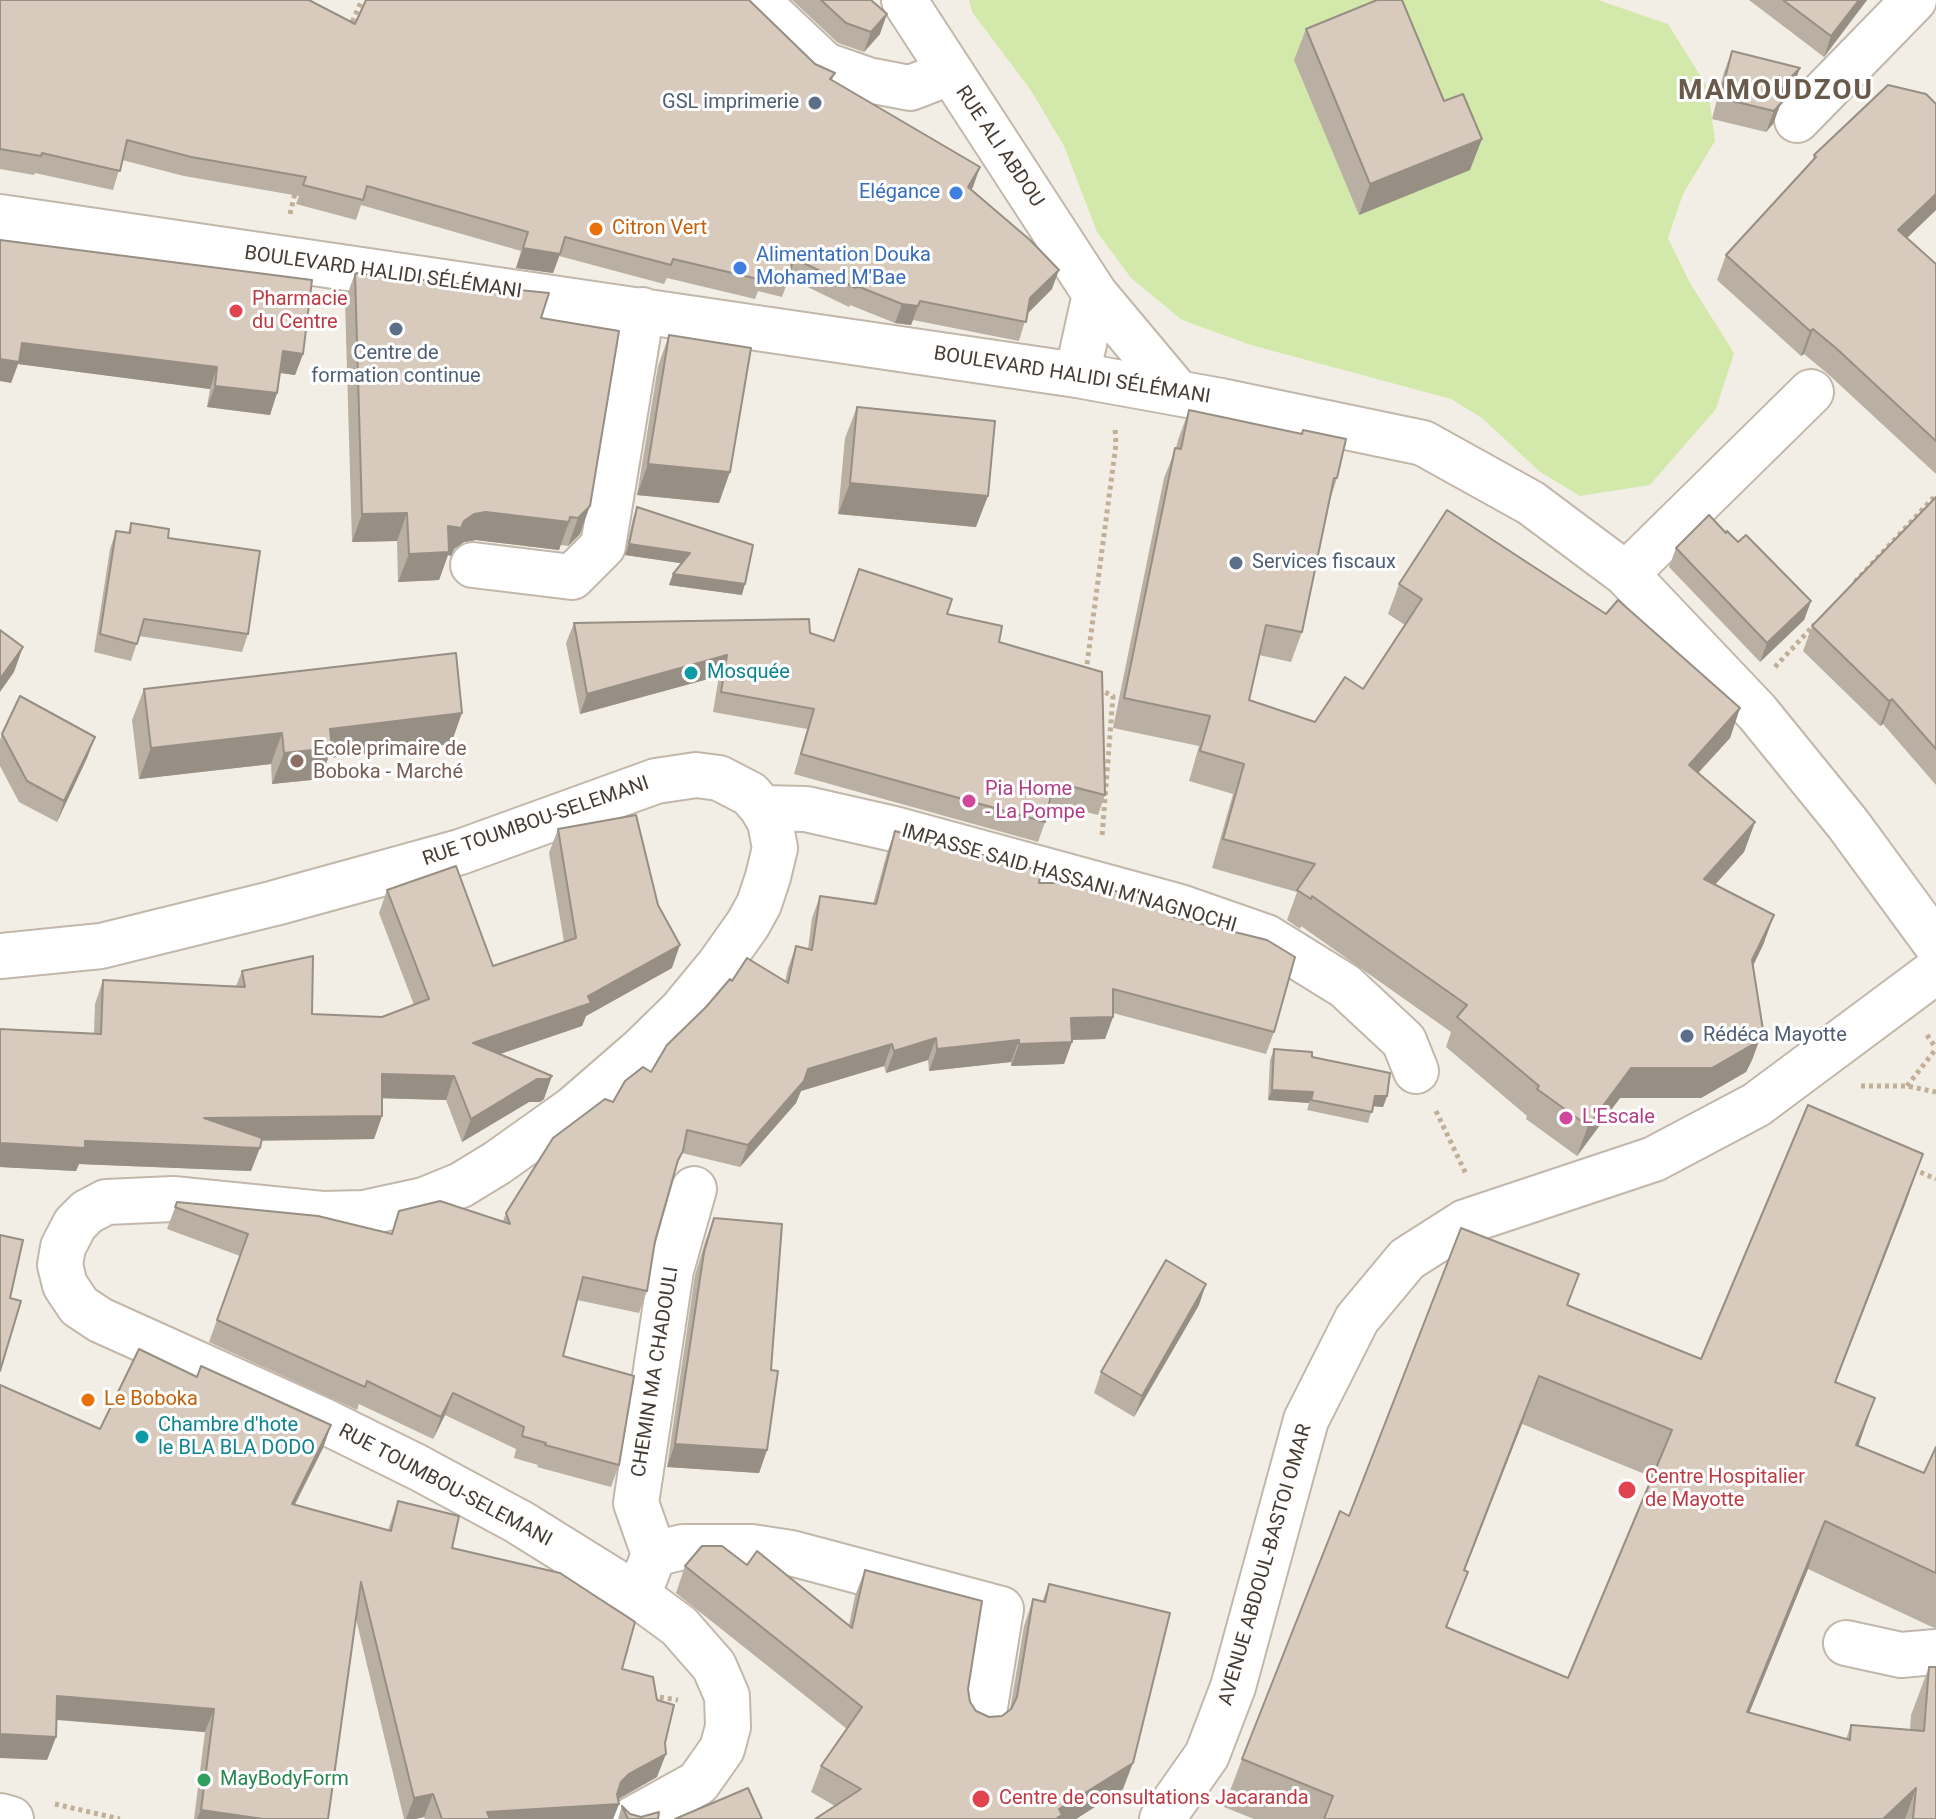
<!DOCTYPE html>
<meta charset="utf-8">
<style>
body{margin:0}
canvas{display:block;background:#f3eee5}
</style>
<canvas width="1936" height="1819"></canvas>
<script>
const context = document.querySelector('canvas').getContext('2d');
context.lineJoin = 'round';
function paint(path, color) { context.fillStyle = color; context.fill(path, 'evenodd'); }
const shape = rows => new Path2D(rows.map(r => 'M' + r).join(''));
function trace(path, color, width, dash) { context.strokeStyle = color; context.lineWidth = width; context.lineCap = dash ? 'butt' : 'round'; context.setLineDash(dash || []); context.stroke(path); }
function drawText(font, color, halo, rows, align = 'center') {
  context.font = font + ' Roboto,sans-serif'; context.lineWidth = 6; context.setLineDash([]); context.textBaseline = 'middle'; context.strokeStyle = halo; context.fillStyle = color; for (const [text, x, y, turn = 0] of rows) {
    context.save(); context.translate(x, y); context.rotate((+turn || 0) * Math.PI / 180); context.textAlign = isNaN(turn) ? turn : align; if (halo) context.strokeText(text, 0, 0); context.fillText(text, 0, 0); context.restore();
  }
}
paint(shape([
 [969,0,1598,0,1668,24,1708,88,1715,141,1683,194,1668,238,1690,283,1734,353,1716,409,1650,485,1580,496,1539,471,1482,418,1451,399,1251,345,1182,320,1131,278,1097,232,1064,146,1030,89,972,12]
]), '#d3e9ac');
const minor = shape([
 [756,0,825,65,868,80,910,88,949,73],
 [904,0,1095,294,1177,392],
 [1797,120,1914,0],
 [0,217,1077,375,1221,401,1423,443,1531,503,1626,574,1757,712,1848,824,1936,944],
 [1077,375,1095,294],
 [473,565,572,577,603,546,642,310],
 [1626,574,1811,392],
 [762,808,806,809,894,829,1180,907,1266,937,1345,986,1404,1041,1416,1071],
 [0,956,101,946,275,903,460,852,656,781,696,775,719,778,750,794,762,808,770,822,775,848,768,877,759,904,748,924,719,965,681,1011,641,1050,573,1109,497,1163,461,1185,424,1200,364,1213,322,1214,173,1199,106,1202,87,1212,75,1224,63,1247,60,1265,65,1285,79,1306,100,1320,322,1420,419,1468,519,1522,638,1596,679,1626,714,1666,727,1696,728,1727,722,1749,698,1783,633,1819],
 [654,1554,636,1503,671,1270,694,1189],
 [638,1596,654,1554,683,1547,752,1547,791,1553,1001,1609,983,1719],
 [1846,1643,1901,1655,1936,1652],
 [0,1816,11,1819],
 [1162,1819,1207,1755,1233,1687,1306,1420,1357,1319,1407,1259,1465,1222,1654,1159,1756,1105,1936,971]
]);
trace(minor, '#c2b7aa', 48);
trace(shape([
 [349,29,362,0],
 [290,214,296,189],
 [1855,582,1936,495],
 [1775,667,1815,624],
 [1086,672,1116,444,1115,428],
 [1098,689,1113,696,1102,837],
 [1927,1035,1936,1048],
 [1861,1086,1907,1086,1936,1092],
 [1907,1086,1936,1049],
 [1436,1111,1466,1174],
 [1913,1169,1936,1179],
 [652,1696,678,1700],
 [55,1804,120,1819]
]), '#c1af98', 5, [4, 4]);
trace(minor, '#fff', 44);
paint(shape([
 [0,0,355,24,815,64,835,73,832,80,980,167,971,190,1052,289,1027,314,1019,341,913,320,911,325,895,323,850,305,849,307,789,278,782,297,758,291,755,299,667,278,664,284,559,256,553,273,516,268,521,251,361,205,356,220,296,204,299,196,184,176,122,160,113,190,35,173,34,175,0,169],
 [792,0,871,0,880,34,864,52,838,43],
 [1749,0,1867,0,1824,57],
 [1306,29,1470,170,1359,215,1294,60],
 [1732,51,1800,68,1792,89,1781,101,1773,124,1766,132,1712,119,1724,72],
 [1936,104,1936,210,1907,238,1936,264,1936,474,1828,374,1804,354,1801,356,1717,280,1726,255,1812,162,1814,155],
 [0,240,303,354,295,375,280,373,277,393,270,415,207,407,210,389,18,364,11,383],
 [355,273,541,318,619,331,580,534,568,546,560,545,559,550,476,540,464,542,454,549,451,556,448,555,439,580,398,582,397,541,352,542,345,301],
 [669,335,719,503,637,495,658,366],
 [857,407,976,527,838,514,845,438],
 [1189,410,1337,478,1330,500,1302,632,1291,662,1259,655,1249,700,1315,722,1363,689,1405,625,1388,614,1399,584,1740,708,1730,738,1698,773,1755,822,1744,852,1715,885,1774,915,1763,945,1753,966,1763,1030,1752,1060,1746,1072,1701,1098,1620,1098,1577,1156,1526,1119,1527,1116,1446,1047,1451,1032,1301,926,1300,929,1287,920,1297,892,1212,868,1233,794,1189,781,1199,746,1113,728,1164,478,1176,448,1178,440],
 [1936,497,1936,785,1883,724,1880,726,1803,651,1812,626],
 [637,507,742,595,669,585,673,574,682,563,625,555,633,518],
 [131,523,168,538,248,634,242,652,139,636,131,661,94,652,110,549,116,531,128,533],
 [1726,533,1811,601,1804,620,1760,662,1669,567,1676,548],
 [947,614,999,642,1105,795,1098,815,1049,803,1045,822,1038,842,794,774,807,729,713,712,719,676,580,714,566,643,574,623,810,633,834,641],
 [144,689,451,744,328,758,321,779,272,784,271,764,139,779,132,720],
 [2,734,95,737,87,758,57,822,19,802,0,766,0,740],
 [558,829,672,968,586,1016,582,1026,500,1054,544,1099,540,1102,529,1102,462,1142,446,1100,382,1098,382,1116,374,1139,261,1141,251,1171,79,1164,76,1171,0,1167,0,1029,94,1034,95,1004,103,980,236,986,242,971,312,1014,382,1017,414,1005,379,913,387,890,493,966,564,942,549,853],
 [895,831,1039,883,1174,917,1274,1032,1266,1054,1113,1013,1113,1017,1105,1039,1072,1040,1064,1064,1011,1066,1011,1062,929,1071,928,1060,886,1073,884,1066,801,1091,796,1103,740,1167,682,1153,673,1176,655,1241,647,1291,639,1313,577,1300,563,1356,619,1465,611,1487,537,1467,538,1465,514,1458,516,1449,445,1415,433,1439,359,1404,357,1410,209,1342,240,1256,167,1229,177,1202,391,1234,399,1211,503,1221,506,1213,613,1102,651,1072,732,981,785,982,788,968,796,946,808,949,812,918,820,896,873,904,887,853],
 [1274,1049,1312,1057,1387,1096,1383,1107,1373,1106,1368,1123,1307,1110,1309,1103,1268,1100,1270,1060],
 [1906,1202,1836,1382,1858,1446,1924,1473,1936,1447,1936,1628,1932,1627,1808,1569,1749,1713,1846,1739,1851,1725,1910,1730,1911,1715,1929,1667,1936,1819,1254,1819,1224,1807,1242,1759,1349,1516,1579,1274,1568,1305,1701,1359],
 [1522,1424,1652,1477,1568,1678,1447,1628,1465,1570],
 [714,1218,771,1370,767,1450,759,1473,667,1467,695,1275,705,1242],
 [1199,1305,1134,1417,1094,1393,1101,1372],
 [197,1377,331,1425,323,1448,295,1505,388,1530,398,1501,452,1548,622,1669,657,1777,618,1800,619,1804,613,1819,425,1819,424,1817,415,1819,404,1819,356,1619,328,1819,194,1819,205,1732,56,1720,56,1737,47,1760,100,1429],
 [747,1565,849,1625,855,1596,865,1570,968,1689,970,1702,976,1711,989,1717,1002,1716,1010,1710,1024,1626,1033,1599,1042,1602,1049,1584,1123,1789,1076,1819,815,1819,835,1806,811,1792,821,1766,847,1729,676,1593,685,1566],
 [622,1806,630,1814,641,1817,658,1819,618,1819]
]), '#baafa3');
paint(shape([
 [1859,0,1867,0,1824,57,1831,36],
 [887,14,880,34,864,52,871,32],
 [1800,68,1792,89,1779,103,1781,103,1773,124,1766,132,1781,92,1786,82],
 [1482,139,1470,170,1359,215,1370,184],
 [980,167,973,187,961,207,968,187],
 [1936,194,1936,210,1889,255,1898,230],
 [523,248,560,254,553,273,516,268],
 [1059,270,1052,289,1024,317,1030,298],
 [902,304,918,306,911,325,895,323],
 [1813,329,1804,354,1801,356,1810,331],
 [22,343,217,367,210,389,18,364,11,383,0,381,0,359],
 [283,351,303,354,295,375,275,372],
 [215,386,277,393,270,415,207,407],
 [648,464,730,472,719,503,637,495],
 [850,483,988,496,976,527,838,514],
 [590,506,580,534,568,546,578,518],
 [486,512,569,522,559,550,476,540,464,542,454,549,451,556,448,555,439,580,398,582,409,554,448,526,464,521,474,514],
 [407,513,397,541,352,542,362,514],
 [629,544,690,553,686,564,625,555],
 [673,574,745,584,742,595,669,585],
 [1811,601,1804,620,1760,662,1767,643],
 [23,647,14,672,0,692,0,679],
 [727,655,719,676,580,714,587,694],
 [1892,699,1883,724,1880,726,1889,701],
 [1740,708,1730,738,1678,795,1689,765],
 [462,713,451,744,328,758,321,779,272,784,284,753,330,729],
 [282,733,271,764,139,779,151,748],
 [95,737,87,758,57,822,64,801],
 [1755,822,1744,852,1693,909,1704,879],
 [1774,915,1763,945,1741,990,1752,960],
 [680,945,672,968,586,1016,582,1026,465,1066,473,1043,588,996],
 [1113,1017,1105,1039,1063,1040,1071,1018],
 [1763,1030,1752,1060,1746,1072,1701,1098,1620,1098,1577,1156,1588,1126,1631,1068],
 [936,1038,928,1060,886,1073,894,1051],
 [1019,1040,1011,1062,929,1071,937,1049],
 [1072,1042,1064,1064,1011,1066,1019,1044],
 [892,1044,884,1066,801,1091,796,1103,740,1167,748,1145,808,1069],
 [382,1074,454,1076,446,1100,373,1098],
 [552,1076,544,1099,540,1102,529,1102,462,1142,471,1119,537,1079],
 [1272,1090,1313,1092,1309,1103,1268,1100],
 [1375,1096,1387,1096,1383,1107,1371,1106],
 [382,1116,374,1139,195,1141,204,1118],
 [85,1141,260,1148,251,1171,79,1164,76,1171,0,1167,0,1143],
 [1923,1154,1906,1202,1817,1430,1835,1382],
 [1206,1284,1199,1305,1134,1417,1142,1396],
 [1539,1376,1522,1424,1446,1618,1464,1570],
 [453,1393,445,1415,433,1439,441,1417],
 [1875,1398,1858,1447,1856,1445],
 [331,1425,323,1448,283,1527,292,1504],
 [675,1444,767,1450,759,1473,667,1467],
 [1825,1521,1808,1569,1730,1760,1747,1712],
 [57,1696,214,1709,205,1732,49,1719],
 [0,1734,56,1737,47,1760,0,1758],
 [666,1754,657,1777,621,1797,613,1804,619,1804,613,1819,485,1819,487,1812,621,1782,629,1774],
 [1133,1763,1123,1789,1076,1819,1055,1819,1059,1809],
 [1916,1788,1905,1819,1883,1819],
 [433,1794,424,1817,415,1819,406,1819,414,1798],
 [201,1810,263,1819,197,1819]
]), '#978e84');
const building = shape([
 [0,0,309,0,355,24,366,0,749,0,815,64,835,73,830,79,980,167,968,187,1030,240,1059,270,1030,298,1026,322,920,301,918,306,902,304,857,286,856,288,793,258,789,278,764,272,762,280,673,259,671,265,565,237,560,254,523,248,528,232,367,186,363,200,303,185,306,177,191,157,127,140,120,171,42,153,41,156,0,149,0,0],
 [821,0,871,0,887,14,871,32,846,23,821,0],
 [1377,0,1402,0,1444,101,1463,94,1482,139,1370,184,1306,29,1377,0],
 [1783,0,1859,0,1831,36,1783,0],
 [1732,51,1800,68,1786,82,1781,92,1781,103,1774,111,1720,98,1732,51],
 [1888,85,1926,94,1936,104,1936,194,1898,230,1936,264,1936,441,1837,349,1813,329,1810,331,1726,255,1816,157,1814,155,1888,85],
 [0,240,312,280,303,354,283,351,277,393,215,386,217,367,22,343,19,362,0,359,0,240],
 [355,273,549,293,541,318,619,331,590,506,578,518,570,517,569,522,486,512,474,514,464,521,461,528,448,526,449,552,409,554,407,513,362,514,355,273],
 [669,335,751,348,730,472,648,464,669,335],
 [857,407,995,421,988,496,850,483,857,407],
 [1189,410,1302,434,1303,430,1346,439,1337,478,1334,478,1302,632,1266,625,1249,700,1315,722,1345,677,1363,689,1422,599,1399,584,1447,510,1606,614,1618,600,1740,708,1689,765,1755,822,1704,879,1774,915,1752,960,1763,1030,1757,1042,1712,1068,1631,1068,1588,1126,1537,1089,1539,1086,1457,1017,1467,1005,1312,896,1311,899,1297,890,1315,864,1223,839,1244,764,1200,751,1210,716,1124,698,1175,448,1181,449,1189,410],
 [1936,497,1936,749,1892,699,1889,701,1812,626,1936,497],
 [637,507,753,545,745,584,673,574,690,553,629,544,637,507],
 [1709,515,1726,533,1727,531,1738,542,1746,535,1811,601,1767,643,1676,548,1709,515],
 [131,523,169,529,168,538,260,551,248,634,144,619,137,644,100,634,116,531,130,533,131,523],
 [859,569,952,599,947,614,1002,626,999,642,1102,672,1105,795,1054,782,1045,822,801,754,814,709,721,692,727,655,587,694,574,623,809,619,810,633,834,641,859,569],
 [0,630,23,647,0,679,0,630],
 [456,653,462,713,330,729,332,748,284,753,282,733,151,748,144,689,456,653],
 [20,696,95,737,64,801,27,781,2,734,20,696],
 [636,815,658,905,680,945,588,996,591,1003,473,1043,552,1076,548,1079,537,1079,471,1119,454,1076,382,1074,382,1116,204,1118,262,1138,260,1148,85,1141,85,1148,0,1143,0,1029,101,1034,103,980,245,987,242,971,313,956,312,1014,382,1017,429,999,387,890,456,866,493,966,576,938,558,829,636,815],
 [895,831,1041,871,1039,883,1086,883,1177,908,1174,917,1267,940,1295,957,1274,1032,1113,989,1113,1017,1071,1018,1072,1042,1019,1044,1019,1040,937,1049,936,1038,894,1051,892,1044,808,1069,804,1081,748,1145,687,1130,683,1151,678,1160,655,1241,647,1291,583,1277,563,1356,634,1376,619,1465,545,1445,546,1443,522,1436,524,1427,453,1393,441,1417,367,1381,365,1387,217,1320,248,1234,175,1207,177,1202,318,1216,392,1234,399,1211,440,1201,510,1224,506,1213,553,1138,605,1099,613,1102,625,1081,643,1067,651,1072,667,1045,706,1007,730,979,732,981,747,958,788,983,796,946,812,950,820,896,876,904,895,831],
 [1274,1049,1312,1052,1312,1057,1390,1073,1387,1096,1375,1096,1372,1112,1311,1100,1313,1092,1272,1090,1274,1049],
 [1808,1105,1923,1154,1835,1382,1875,1398,1856,1445,1924,1473,1936,1447,1936,1573,1825,1521,1747,1712,1850,1740,1851,1725,1924,1731,1929,1667,1936,1667,1936,1819,1913,1819,1916,1788,1883,1819,1324,1819,1333,1796,1242,1759,1340,1511,1349,1516,1461,1228,1579,1274,1567,1305,1701,1359,1808,1105],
 [1539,1376,1672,1430,1568,1678,1446,1627,1468,1572,1464,1570,1539,1376],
 [714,1218,782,1224,771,1370,778,1371,767,1450,675,1444,704,1252,714,1218],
 [0,1235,23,1240,10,1298,21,1301,0,1371,0,1235],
 [1166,1260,1206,1284,1142,1396,1101,1372,1166,1260],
 [139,1349,197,1377,201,1366,331,1425,292,1504,391,1531,398,1501,459,1516,452,1548,560,1573,635,1622,622,1669,653,1677,657,1700,674,1705,665,1743,666,1754,629,1774,621,1782,617,1794,619,1804,487,1812,490,1819,442,1819,433,1794,414,1798,361,1582,328,1819,263,1819,201,1810,214,1709,57,1696,56,1737,0,1734,0,1385,100,1429,139,1349],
 [702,1546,722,1546,747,1565,757,1551,852,1628,865,1570,982,1601,968,1689,970,1702,976,1711,989,1717,1002,1716,1011,1709,1017,1697,1033,1599,1045,1602,1049,1584,1170,1613,1133,1763,1059,1809,1062,1815,1055,1819,815,1819,861,1789,821,1766,862,1707,685,1566,702,1546],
 [748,1788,762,1819,675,1819,748,1788],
 [622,1806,630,1814,641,1817,659,1812,658,1819,628,1819,622,1806]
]);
paint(building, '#d8cbbd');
trace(building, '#978e84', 2);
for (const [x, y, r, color] of [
 [815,103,8,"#5c6f8a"],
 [956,193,8,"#3f7fe0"],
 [596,229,8,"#e8710a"],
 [740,268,8,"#3f7fe0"],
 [236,311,8,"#e0444e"],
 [396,329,8,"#5c6f8a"],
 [1236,563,8,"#5c6f8a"],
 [691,673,8,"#0f9aa8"],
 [297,761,8,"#8d6e63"],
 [969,801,8,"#d1479c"],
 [1687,1036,8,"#5c6f8a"],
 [1566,1118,8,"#d1479c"],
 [88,1400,8,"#e8710a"],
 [142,1437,8,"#0f9aa8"],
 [1627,1490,10,"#e0444e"],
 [204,1780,8,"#2e9e5b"],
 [981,1799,10,"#e0444e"]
]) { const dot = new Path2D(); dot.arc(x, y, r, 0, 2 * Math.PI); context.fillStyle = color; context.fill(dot); trace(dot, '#fff', 3); }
drawText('20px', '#4e5e75', '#fff', [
 ["GSL imprimerie",799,103,"right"],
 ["Centre de",396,354,"center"],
 ["formation continue",396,377,"center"],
 ["Services fiscaux",1252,563],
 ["Rédéca Mayotte",1703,1036]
], 'left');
drawText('20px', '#463d34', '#fff', [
 ["RUE ALI ABDOU",999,147,56],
 ["BOULEVARD HALIDI SÉLÉMANI",383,273,8],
 ["BOULEVARD HALIDI SÉLÉMANI",1072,376,9],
 ["RUE TOUMBOU-SELEMANI",536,822,-19],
 ["IMPASSE SAID HASSANI M'NAGNOCHI",1069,879,16],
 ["CHEMIN MA CHADOULI",656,1372,-81],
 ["RUE TOUMBOU-SELEMANI",445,1486,28],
 ["AVENUE ABDOUL-BASTOI OMAR",1266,1565,-74]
]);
drawText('20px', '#366cbe', '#fff', [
 ["Elégance",940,193],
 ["Alimentation Douka",756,256,"left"],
 ["Mohamed M'Bae",756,279,"left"]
], 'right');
drawText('20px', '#c56008', '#fff', [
 ["Citron Vert",612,229],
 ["Le Boboka",104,1400]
], 'left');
drawText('20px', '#be3a42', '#fff', [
 ["Pharmacie",252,300],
 ["du Centre",252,323],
 ["Centre Hospitalier",1645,1478],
 ["de Mayotte",1645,1501],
 ["Centre de consultations Jacaranda",999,1799]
], 'left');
drawText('20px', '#0d838f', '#fff', [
 ["Mosquée",707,673],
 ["Chambre d'hote",158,1426],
 ["le BLA BLA DODO",158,1449]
], 'left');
drawText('20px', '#785e54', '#fff', [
 ["Ecole primaire de",313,750],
 ["Boboka - Marché",313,773]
], 'left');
drawText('20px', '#b23c85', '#fff', [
 ["Pia Home",985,790],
 ["- La Pompe",985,813],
 ["L'Escale",1582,1118]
], 'left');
drawText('20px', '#27864d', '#fff', [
 ["MayBodyForm",220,1780]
], 'left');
context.letterSpacing = '2px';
drawText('bold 28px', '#695a4b', '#fff', [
 ["MAMOUDZOU",1776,92]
]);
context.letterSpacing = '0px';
</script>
